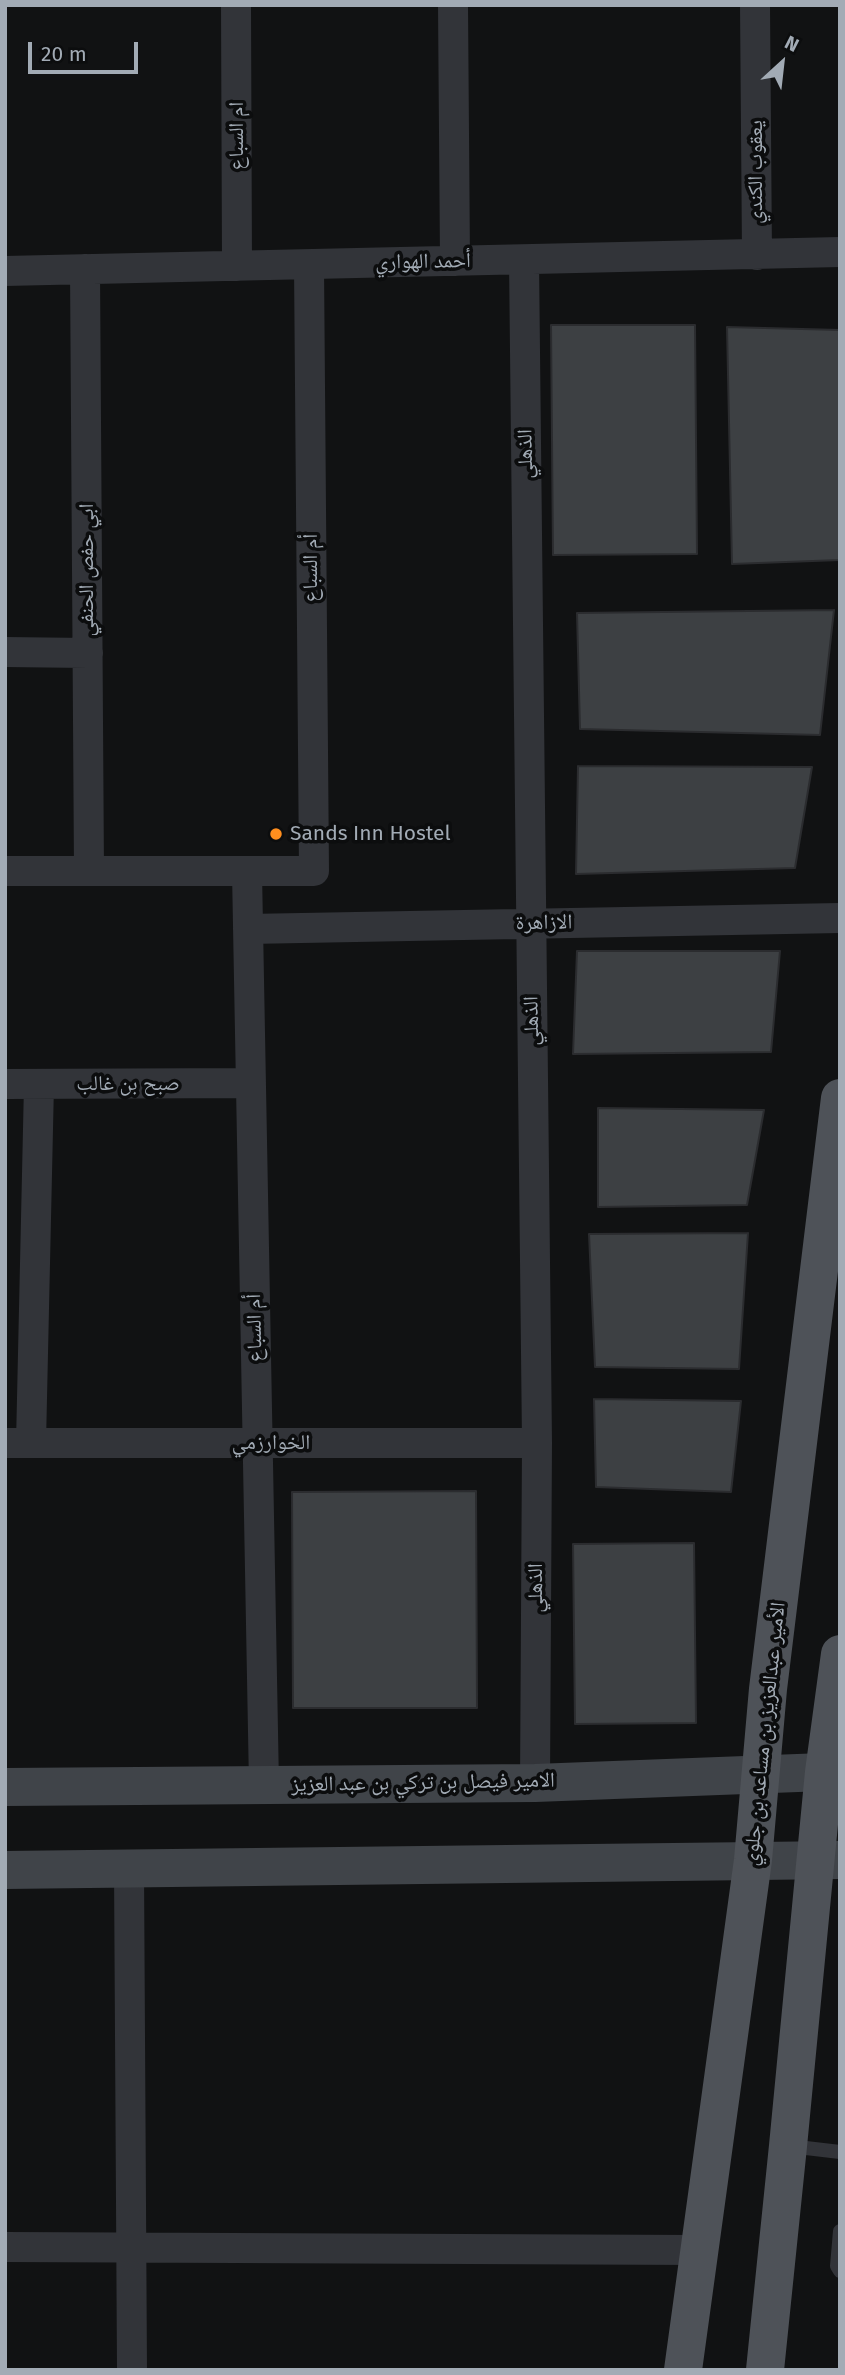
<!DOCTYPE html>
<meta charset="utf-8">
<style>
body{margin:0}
#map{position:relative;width:845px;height:2375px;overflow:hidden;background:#111213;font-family:"Fira Sans",sans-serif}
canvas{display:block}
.frame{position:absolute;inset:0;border:7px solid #a2abb5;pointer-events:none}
.north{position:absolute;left:747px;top:28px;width:70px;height:70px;-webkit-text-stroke:5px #0c0d0e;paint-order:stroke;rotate:27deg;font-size:19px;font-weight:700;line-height:28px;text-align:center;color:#a2abb5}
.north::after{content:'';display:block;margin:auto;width:24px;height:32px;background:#a2abb5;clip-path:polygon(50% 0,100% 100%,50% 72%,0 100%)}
.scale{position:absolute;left:28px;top:42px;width:110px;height:32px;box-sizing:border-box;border:4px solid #a2abb5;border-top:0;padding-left:9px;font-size:21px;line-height:24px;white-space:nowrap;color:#a2abb5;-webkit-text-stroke:5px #0c0d0e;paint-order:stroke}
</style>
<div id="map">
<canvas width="845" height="2375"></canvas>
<div class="frame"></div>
<div class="north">N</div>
<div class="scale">20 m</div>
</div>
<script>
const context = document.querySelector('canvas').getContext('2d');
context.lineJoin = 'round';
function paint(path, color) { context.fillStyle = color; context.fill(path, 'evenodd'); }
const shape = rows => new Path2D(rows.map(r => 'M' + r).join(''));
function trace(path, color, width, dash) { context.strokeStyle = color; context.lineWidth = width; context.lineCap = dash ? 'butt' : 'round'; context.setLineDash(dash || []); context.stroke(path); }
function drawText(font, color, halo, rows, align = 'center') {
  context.font = font + ' "Fira Sans","Noto Naskh Arabic",sans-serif'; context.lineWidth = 7; context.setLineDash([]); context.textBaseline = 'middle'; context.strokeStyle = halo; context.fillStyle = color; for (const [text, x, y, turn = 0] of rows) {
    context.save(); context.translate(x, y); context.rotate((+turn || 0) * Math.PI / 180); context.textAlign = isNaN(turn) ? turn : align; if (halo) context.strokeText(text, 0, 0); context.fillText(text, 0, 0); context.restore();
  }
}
const building = shape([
 [551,325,695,325,697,554,553,555,551,325],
 [727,327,840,330,840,560,732,564,727,327],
 [834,610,820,735,580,729,577,613,834,610],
 [578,766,812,767,795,868,576,874,578,766],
 [577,951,780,951,771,1052,573,1054,577,951],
 [598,1108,764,1110,747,1205,598,1207,598,1108],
 [748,1233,739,1369,595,1367,589,1234,748,1233],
 [594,1399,741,1401,731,1492,596,1487,594,1399],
 [476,1491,477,1708,293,1708,292,1492,476,1491],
 [694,1543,696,1723,575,1724,573,1544,694,1543]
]);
paint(building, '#3d4043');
trace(building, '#2b2c2f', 2);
trace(shape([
 [789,2146,840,2152],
 [840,2231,837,2266,840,2271]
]), '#323439', 14);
trace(shape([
 [236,5,237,266],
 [453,5,455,261],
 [755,5,757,255],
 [524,260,537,1443,535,1783],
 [85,269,89,871],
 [5,271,840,252],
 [5,652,88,653],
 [5,871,314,871,309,265],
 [247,872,264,1785],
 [248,929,840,918],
 [5,1084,251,1083],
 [5,1443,537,1443],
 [31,1443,39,1084],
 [129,1868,132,2370],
 [5,2247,698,2250]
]), '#323439', 30);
trace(shape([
 [5,1787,535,1783,824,1772,840,1773],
 [5,1870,840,1860]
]), '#404449', 38);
trace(shape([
 [683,2370,753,1860,768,1689,840,1098],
 [765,2370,788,2146,824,1772,840,1654]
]), '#4e5258', 38);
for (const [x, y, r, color] of [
 [276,834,7,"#ff8e1e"]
]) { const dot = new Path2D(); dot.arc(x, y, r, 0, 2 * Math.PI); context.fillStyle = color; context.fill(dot); trace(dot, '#0c0d0e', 2.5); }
drawText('21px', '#a2abb5', '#0c0d0e', [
 ["ام السباع",237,136,-90],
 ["يعقوب الكندي",756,172,-90],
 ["أحمد الهواري",423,262,-1],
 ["الذهلي",526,454,-91],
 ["أم السباع",311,568,-90],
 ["ابي حفص الحنفي",87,570,-90],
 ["الازاهرة",544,923,-1],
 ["الذهلي",532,1021,-91],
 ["صبح بن غالب",128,1084],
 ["أم السباع",255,1328,-91],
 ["الخوارزمي",271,1443],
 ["الذهلي",536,1588,-90],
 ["الأمير عبدالعزيز بن مساعد بن جلوي",765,1734,-84],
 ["الامير فيصل بن تركي بن عبد العزيز",423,1783,-1]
]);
drawText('21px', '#a2abb5', '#0c0d0e', [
 ["Sands Inn Hostel",290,834]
], 'left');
</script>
